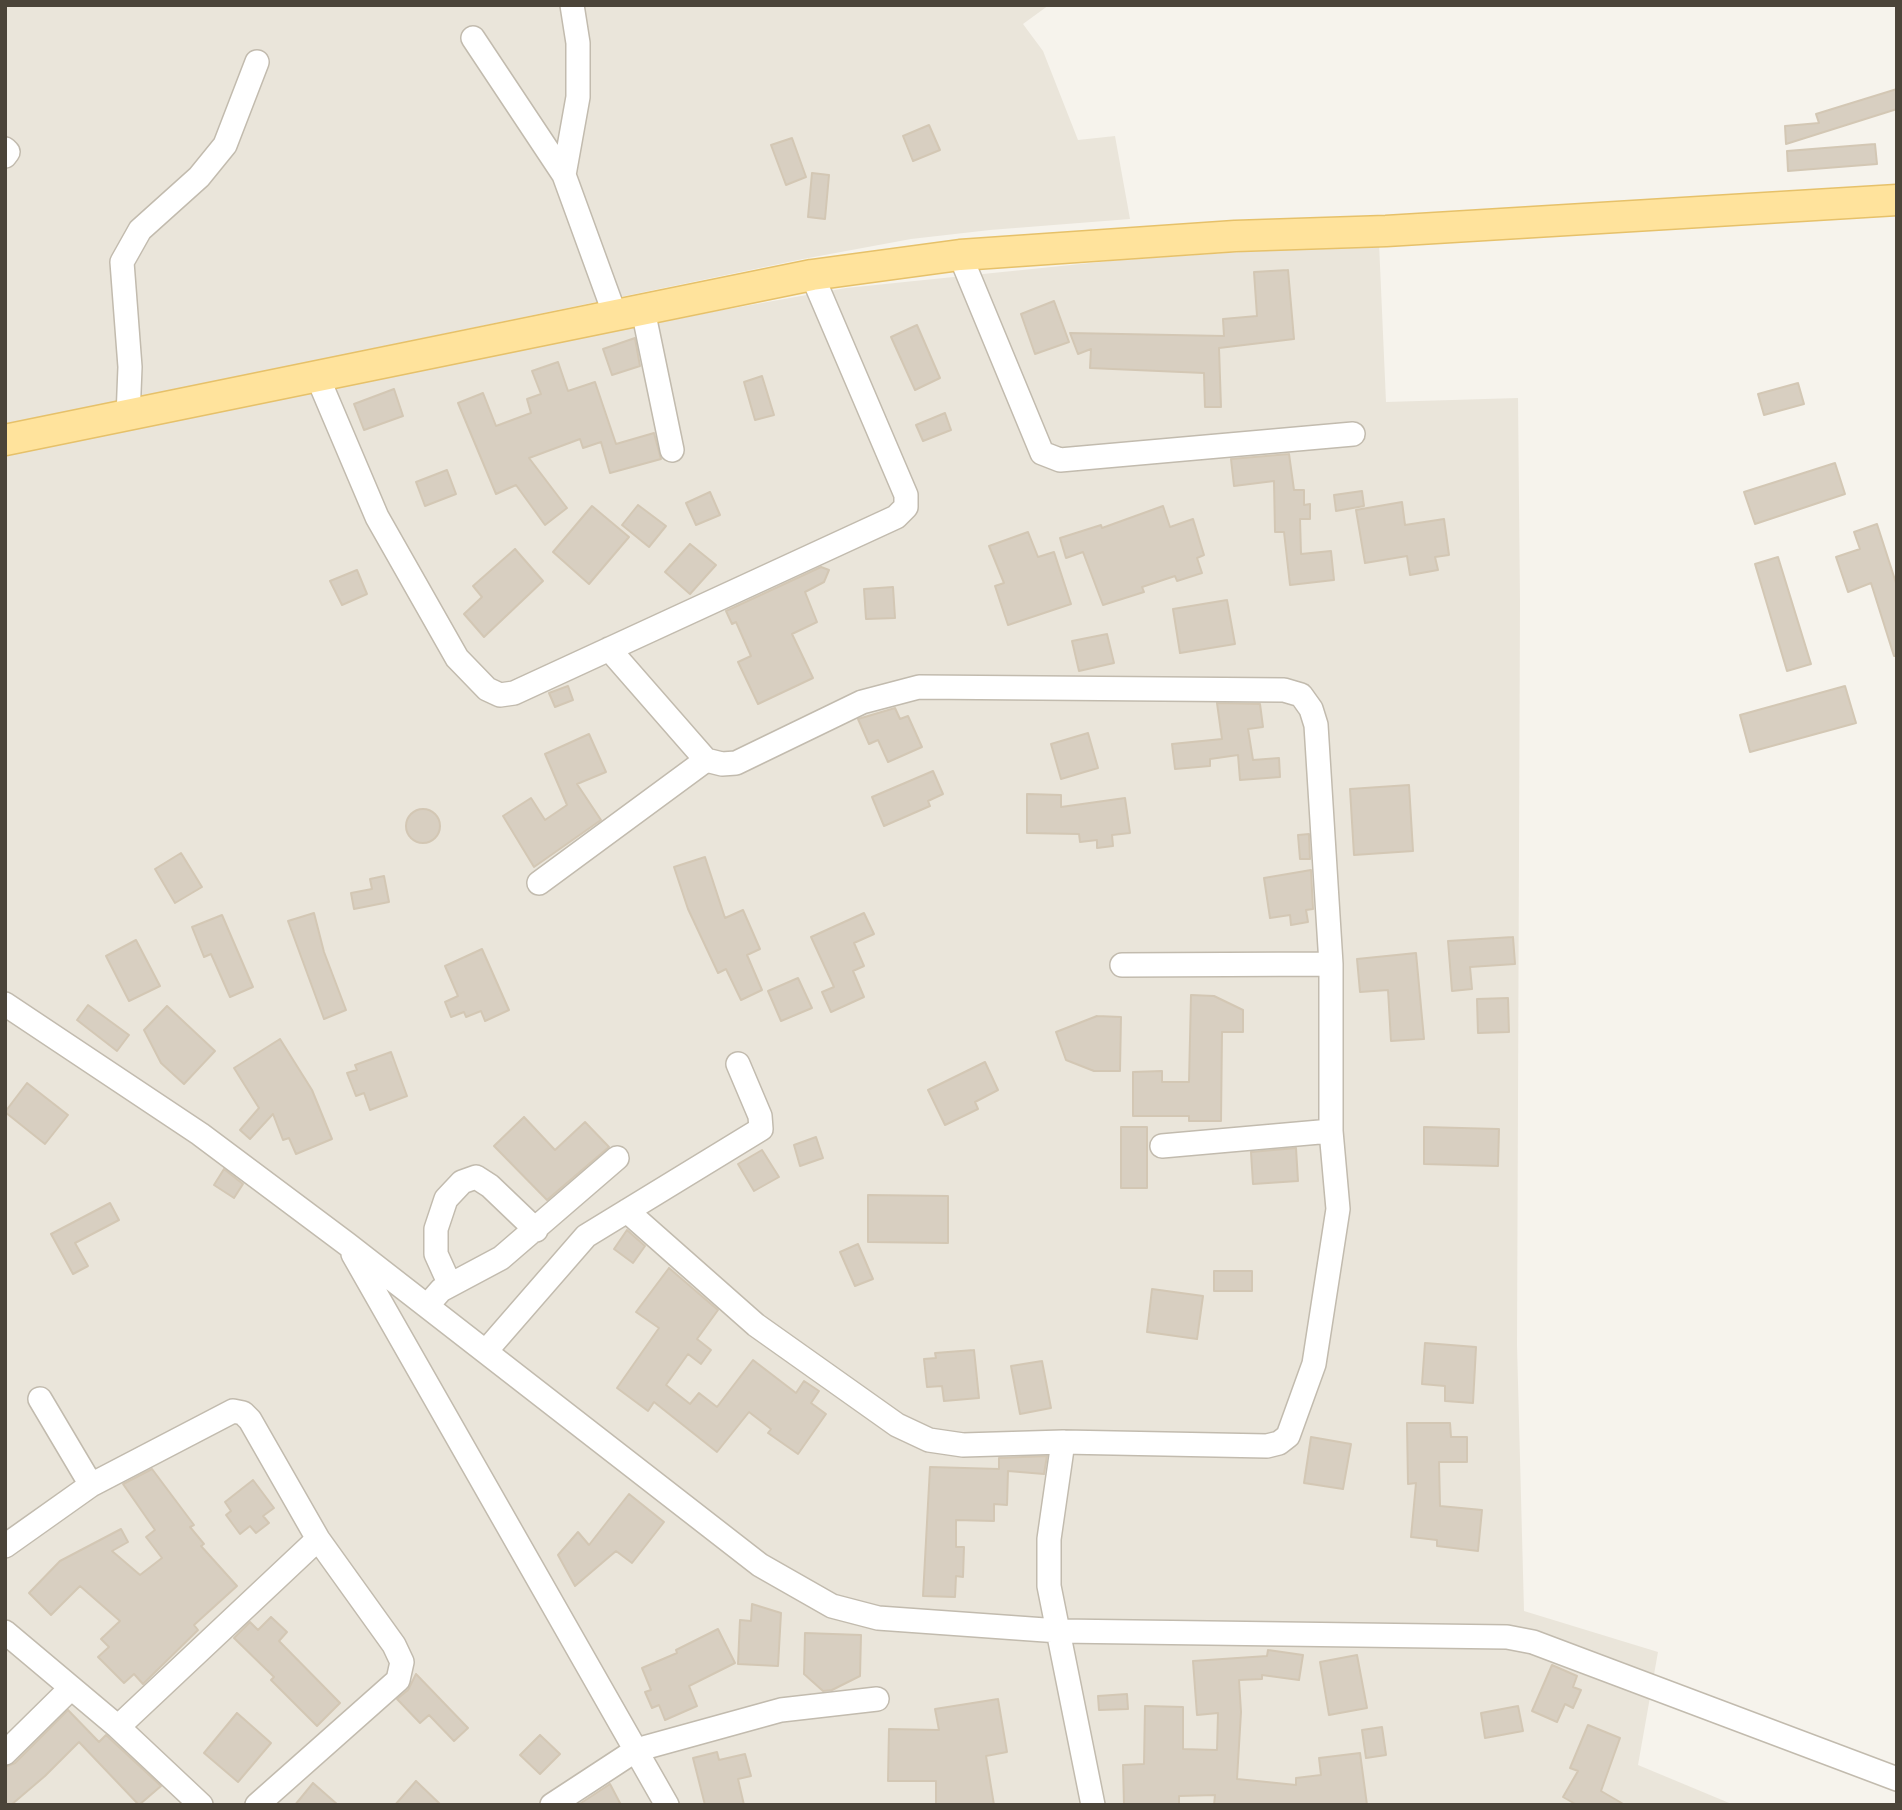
<!DOCTYPE html>
<style>
body{margin:0}
#map{position:relative;width:1902px;height:1810px;overflow:hidden;background:#f6f3ec;font-family:"DM Sans",sans-serif}
canvas{display:block}
.frame{position:absolute;inset:0;border:7px solid #4b4439;pointer-events:none}
</style>
<div id="map">
<canvas width="1902" height="1810"></canvas>
<div class="frame"></div>
</div>
<script>
const context = document.querySelector('canvas').getContext('2d');
context.lineJoin = 'round';
function paint(path, color) { context.fillStyle = color; context.fill(path, 'evenodd'); }
const shape = rows => new Path2D(rows.map(r => 'M' + r).join(''));
function trace(path, color, width, dash) { context.strokeStyle = color; context.lineWidth = width; context.lineCap = dash ? 'butt' : 'round'; context.setLineDash(dash || []); context.stroke(path); }
paint(shape([
 [5,5,1049,5,1023,24,1043,51,1078,140,1115,136,1130,219,990,230,911,239,803,259,5,425],
 [1379,243,1386,402,1518,398,1520,602,1517,1345,1524,1611,1658,1652,1638,1765,1734,1805,5,1805,5,454,717,311,846,288,1120,260]
]), '#eae5da');
const building = shape([
 [1897,89,1897,109,1786,144,1785,126,1819,123,1816,114,1897,89],
 [929,125,940,150,913,161,903,136,929,125],
 [792,138,806,177,786,185,771,145,792,138],
 [1875,144,1877,164,1788,171,1787,151,1875,144],
 [812,173,829,175,825,219,808,217,812,173],
 [1288,270,1294,339,1219,348,1221,407,1205,407,1204,373,1090,368,1091,349,1078,354,1070,333,1224,336,1223,319,1257,316,1254,272,1288,270],
 [1054,301,1069,342,1035,354,1021,314,1054,301],
 [917,325,940,378,915,390,891,337,917,325],
 [635,338,640,366,612,375,603,349,635,338],
 [558,362,568,391,595,382,616,444,654,433,661,459,610,473,601,442,583,448,580,439,529,458,567,508,545,525,516,485,496,494,458,403,483,393,496,426,531,413,527,399,541,394,532,371,558,362],
 [762,376,774,415,755,420,744,382,762,376],
 [1798,383,1804,404,1764,415,1758,394,1798,383],
 [394,389,403,416,364,430,354,404,394,389],
 [945,413,951,430,923,441,916,425,945,413],
 [1289,454,1294,490,1304,490,1304,505,1310,504,1310,519,1300,519,1301,554,1331,551,1334,580,1290,585,1284,532,1275,532,1274,481,1234,486,1231,459,1289,454],
 [1835,463,1845,494,1755,524,1744,492,1835,463],
 [447,470,456,494,425,506,416,482,447,470],
 [1362,491,1364,506,1336,511,1334,495,1362,491],
 [710,492,720,515,696,525,686,503,710,492],
 [1402,502,1405,525,1444,519,1449,555,1435,557,1438,570,1410,575,1407,556,1365,563,1356,510,1402,502],
 [638,505,666,526,649,547,622,525,638,505],
 [592,506,629,537,589,584,553,552,592,506],
 [1163,506,1170,527,1193,519,1204,555,1197,558,1202,573,1177,581,1175,576,1142,587,1144,592,1103,605,1083,552,1066,558,1060,538,1101,525,1102,528,1163,506],
 [1877,524,1897,586,1897,656,1894,656,1871,583,1848,592,1836,557,1860,549,1854,532,1877,524],
 [1028,532,1038,557,1054,552,1071,604,1008,625,995,586,1004,583,989,546,1028,532],
 [690,544,716,565,690,594,665,572,690,544],
 [515,549,543,581,484,637,464,614,482,597,473,586,515,549],
 [1778,557,1811,664,1787,671,1755,564,1778,557],
 [821,567,829,570,824,582,805,592,817,622,792,634,813,678,758,704,738,662,751,656,736,622,732,624,726,611,821,567],
 [357,570,367,594,342,605,330,581,357,570],
 [893,587,895,618,866,619,864,589,893,587],
 [1227,600,1235,644,1180,653,1173,609,1227,600],
 [1107,634,1114,663,1079,671,1072,641,1107,634],
 [568,686,573,700,555,707,549,693,568,686],
 [1845,686,1856,723,1750,752,1740,715,1845,686],
 [1217,703,1260,704,1263,727,1248,729,1253,760,1279,758,1280,777,1240,780,1238,755,1210,759,1210,766,1175,769,1172,744,1222,739,1217,703],
 [895,708,900,719,908,716,922,747,888,762,878,740,869,744,858,719,895,708],
 [1088,733,1098,768,1061,779,1051,744,1088,733],
 [589,734,606,772,577,784,601,820,534,867,503,816,531,798,545,820,567,805,545,754,589,734],
 [933,771,943,794,928,801,930,806,884,826,872,797,933,771],
 [1409,785,1413,851,1354,855,1350,789,1409,785],
 [1027,794,1061,795,1061,807,1125,798,1130,833,1112,835,1113,846,1097,848,1097,840,1080,842,1079,834,1027,833,1027,794],
 '406 826a17 17 0 1 1 34 0a17 17 0 1 1-34 0Z',
 [1309,834,1310,859,1300,859,1298,835,1309,834],
 [181,853,202,887,175,903,155,869,181,853],
 [705,857,725,918,743,910,760,949,747,955,762,990,741,1000,726,969,718,973,688,909,674,867,705,857],
 [1311,870,1313,909,1306,910,1308,922,1291,925,1290,915,1270,918,1264,878,1311,870],
 [384,876,389,902,354,909,351,893,372,889,370,879,384,876],
 [314,913,324,952,346,1010,324,1019,288,921,314,913],
 [864,913,874,934,854,943,864,966,853,971,864,997,831,1012,822,992,834,987,811,937,864,913],
 [222,915,253,987,230,997,211,954,204,957,192,927,222,915],
 [1513,937,1515,964,1470,967,1472,989,1452,991,1448,941,1513,937],
 [136,940,160,986,129,1001,106,956,136,940],
 [482,949,509,1010,485,1021,481,1011,466,1017,464,1012,451,1017,445,1002,458,996,445,966,482,949],
 [1416,953,1424,1039,1391,1041,1388,990,1360,992,1357,959,1416,953],
 [798,978,812,1008,781,1021,768,991,798,978],
 [1191,995,1214,996,1243,1010,1243,1032,1222,1032,1221,1121,1189,1121,1189,1116,1133,1116,1133,1072,1162,1071,1162,1082,1189,1082,1191,995],
 [1508,998,1509,1032,1478,1033,1477,999,1508,998],
 [88,1005,129,1035,117,1051,77,1020,88,1005],
 [167,1006,215,1051,184,1084,161,1063,144,1030,167,1006],
 [1097,1016,1121,1017,1120,1071,1094,1071,1066,1060,1056,1032,1097,1016],
 [280,1039,312,1090,332,1139,296,1154,289,1138,283,1140,273,1114,250,1139,240,1130,259,1108,234,1068,280,1039],
 [391,1052,407,1096,370,1110,364,1093,356,1096,347,1073,357,1070,355,1065,391,1052],
 [985,1062,998,1090,975,1102,978,1109,945,1125,928,1090,985,1062],
 [27,1083,68,1115,45,1144,5,1112,27,1083],
 [524,1117,555,1150,585,1122,609,1147,547,1200,494,1146,524,1117],
 [1121,1127,1147,1127,1147,1188,1121,1188,1121,1127],
 [1424,1127,1499,1129,1498,1166,1424,1164,1424,1127],
 [816,1137,823,1158,800,1166,794,1145,816,1137],
 [1296,1148,1298,1181,1253,1184,1251,1152,1296,1148],
 [762,1150,779,1177,754,1191,738,1164,762,1150],
 [224,1169,243,1184,234,1198,214,1185,224,1169],
 [868,1195,948,1196,948,1243,868,1242,868,1195],
 [110,1203,119,1220,75,1243,88,1266,73,1274,51,1234,110,1203],
 [627,1230,645,1246,633,1263,614,1249,627,1230],
 [858,1244,873,1279,855,1286,840,1252,858,1244],
 [669,1268,718,1310,697,1339,711,1350,701,1364,688,1354,666,1385,690,1404,699,1393,717,1407,753,1360,796,1393,804,1381,819,1391,811,1403,826,1414,798,1454,768,1433,771,1429,749,1412,717,1452,654,1402,648,1411,617,1388,659,1328,636,1312,669,1268],
 [1214,1271,1252,1271,1252,1291,1214,1291,1214,1271],
 [1152,1289,1203,1296,1197,1339,1147,1332,1152,1289],
 [1425,1343,1476,1347,1473,1403,1445,1401,1445,1386,1422,1384,1425,1343],
 [974,1350,979,1398,944,1401,942,1386,927,1387,924,1359,936,1358,935,1353,974,1350],
 [1042,1361,1051,1408,1020,1414,1011,1366,1042,1361],
 [1407,1423,1450,1423,1451,1437,1467,1437,1467,1462,1439,1462,1440,1506,1482,1510,1478,1551,1437,1546,1437,1540,1411,1537,1416,1483,1408,1484,1407,1423],
 [1311,1437,1351,1444,1343,1489,1304,1483,1311,1437],
 [1047,1456,1044,1474,1008,1471,1007,1505,994,1504,994,1521,956,1520,956,1547,964,1547,963,1577,956,1576,955,1597,923,1596,930,1467,999,1469,999,1458,1047,1456],
 [152,1469,194,1525,190,1527,204,1544,201,1546,237,1586,194,1625,198,1630,143,1684,134,1674,124,1683,98,1657,109,1647,101,1639,120,1621,80,1586,51,1615,29,1593,60,1561,121,1529,128,1542,112,1551,140,1575,162,1558,146,1537,155,1530,123,1484,152,1469],
 [253,1480,274,1508,263,1516,269,1523,256,1533,250,1526,240,1534,226,1515,231,1511,225,1502,253,1480],
 [629,1494,664,1522,632,1563,616,1551,575,1586,558,1555,578,1532,589,1545,629,1494],
 [752,1604,781,1613,778,1666,738,1664,740,1620,751,1621,752,1604],
 [271,1617,287,1632,279,1641,340,1703,317,1726,271,1680,274,1677,234,1638,250,1622,258,1630,271,1617],
 [718,1629,735,1663,689,1686,697,1706,665,1720,659,1705,652,1708,645,1692,651,1690,642,1668,677,1653,676,1650,718,1629],
 [805,1633,861,1635,860,1676,832,1690,823,1691,804,1674,805,1633],
 [1268,1650,1303,1655,1299,1680,1262,1675,1262,1679,1239,1680,1241,1712,1237,1779,1296,1785,1296,1778,1321,1775,1319,1758,1360,1753,1367,1805,1214,1805,1215,1795,1179,1796,1179,1805,1124,1805,1123,1765,1144,1764,1145,1706,1183,1707,1183,1749,1217,1750,1218,1713,1197,1715,1193,1661,1267,1656,1268,1650],
 [1357,1655,1367,1708,1329,1715,1320,1662,1357,1655],
 [1552,1665,1577,1676,1573,1687,1581,1690,1573,1708,1565,1704,1557,1722,1532,1711,1552,1665],
 [416,1674,468,1728,454,1741,429,1715,420,1723,397,1699,408,1690,416,1674],
 [1127,1694,1128,1709,1099,1710,1098,1696,1127,1694],
 [998,1699,1007,1752,986,1756,994,1805,936,1805,936,1781,888,1781,889,1729,939,1730,935,1709,998,1699],
 [1518,1706,1523,1731,1485,1738,1481,1713,1518,1706],
 [68,1710,99,1742,106,1735,161,1786,139,1805,79,1742,45,1776,11,1805,5,1805,5,1767,15,1763,68,1710],
 [237,1713,271,1743,238,1782,204,1753,237,1713],
 [1588,1725,1620,1738,1601,1791,1625,1805,1577,1805,1563,1797,1578,1771,1570,1768,1588,1725],
 [1382,1727,1386,1755,1366,1758,1362,1730,1382,1727],
 [540,1735,560,1754,540,1774,520,1755,540,1735],
 [717,1752,719,1760,745,1754,751,1776,738,1779,744,1805,705,1805,693,1758,717,1752],
 [416,1781,441,1805,395,1805,416,1781],
 [313,1783,338,1805,295,1805,313,1783],
 [610,1784,621,1805,578,1805,610,1784]
]);
paint(building, '#d8cfc1');
trace(building, '#d3c7b4', 2);
const minor = shape([
 [572,5,578,43,578,97,564,175,615,315],
 [473,38,564,175],
 [5,149,8,152,5,156],
 [960,255,1042,453,1060,460,1353,434],
 [643,310,672,450],
 [318,378,377,517,457,658,487,689,500,695,514,693,896,517,906,507,906,495,812,275],
 [128,417,130,367,122,262,140,230,199,177,225,145,257,62],
 [609,649,706,760,722,764,736,763,862,702,919,687,1284,690,1301,695,1311,709,1316,725,1331,964,1331,1131,1338,1209,1314,1364,1288,1436,1279,1443,1267,1446,1063,1442,963,1445,929,1440,897,1425,756,1325,627,1211],
 [539,883,706,760],
 [1122,965,1331,964],
 [5,1004,200,1134,347,1244,760,1565,832,1606,878,1618,1059,1631,1507,1637,1533,1642,1897,1779],
 [1162,1146,1331,1131],
 [353,1254,667,1805],
 [450,1285,436,1254,436,1229,446,1199,462,1182,476,1177,490,1186,536,1230],
 [427,1306,441,1290,501,1258,617,1158],
 [486,1351,586,1236,761,1129,760,1116,738,1064],
 [40,1399,91,1485],
 [1063,1442,1049,1539,1049,1586,1093,1805],
 [5,1546,91,1485,233,1411,243,1413,250,1420,318,1539,394,1645,402,1662,398,1680,257,1805],
 [5,1632,118,1727,201,1805],
 [118,1727,318,1539],
 [5,1753,71,1688],
 [552,1805,636,1750,781,1710,877,1699]
]);
const major = shape([
 [5,440,812,275,960,255,1235,236,1386,231,1897,200]
]);
trace(minor, '#c2bbae', 26);
trace(major, '#e6c16a', 33);
trace(minor, '#fff', 23);
trace(major, '#ffe39c', 30);
</script>
